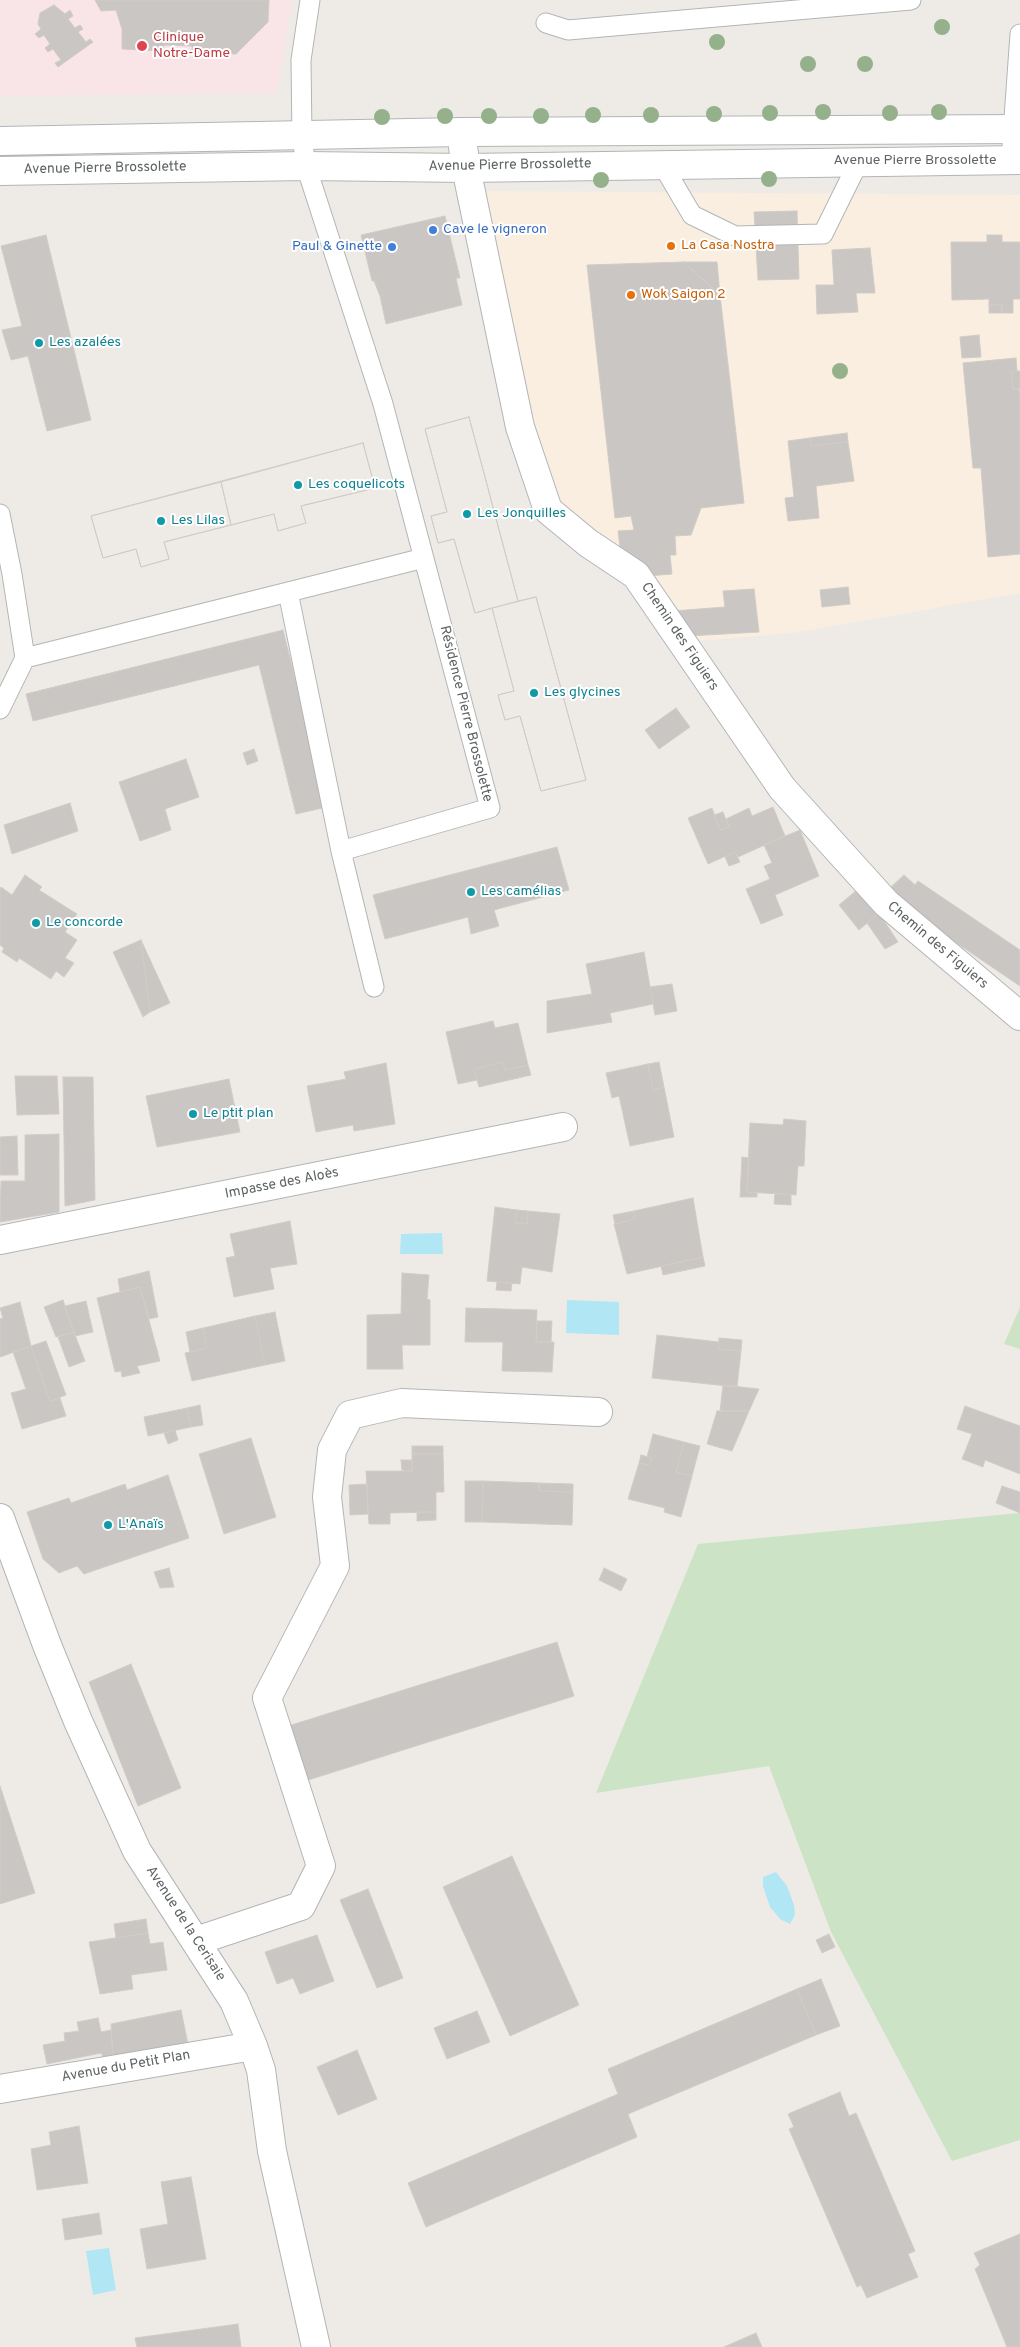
<!DOCTYPE html>
<meta charset="utf-8">
<style>
body{margin:0}
canvas{display:block;background:#eeebe7}
</style>
<canvas width="1020" height="2347"></canvas>
<script>
const context = document.querySelector('canvas').getContext('2d');
context.lineJoin = 'round';
function paint(path, color) { context.fillStyle = color; context.fill(path, 'evenodd'); }
const shape = rows => new Path2D(rows.map(r => 'M' + r).join(''));
function trace(path, color, width, dash) { context.strokeStyle = color; context.lineWidth = width; context.lineCap = dash ? 'butt' : 'round'; context.setLineDash(dash || []); context.stroke(path); }
function drawText(font, color, halo, rows, align = 'center') {
  context.font = font + ' Overpass,sans-serif'; context.lineWidth = 4; context.setLineDash([]); context.textBaseline = 'middle'; context.strokeStyle = halo; context.fillStyle = color; for (const [text, x, y, turn = 0] of rows) {
    context.save(); context.translate(x, y); context.rotate((+turn || 0) * Math.PI / 180); context.textAlign = isNaN(turn) ? turn : align; if (halo) context.strokeText(text, 0, 0); context.fillText(text, 0, 0); context.restore();
  }
}
paint(shape([
 [479,191,1020,195,1020,593,800,632,687,642,553,507]
]), '#faeee0');
paint(shape([
 [0,0,292,0,277,93,0,96]
]), '#f9e5e8');
paint(shape([
 [1020,1307,1020,1349,1004,1344],
 [1020,1513,1020,2140,952,2161,831,1932,769,1766,596,1793,698,1544]
]), '#cde3c6');
paint(shape([
 [442,1233,443,1254,400,1254,401,1234],
 [567,1300,619,1302,619,1335,566,1333],
 [776,1872,787,1886,794,1905,795,1915,790,1924,780,1919,770,1907,763,1886,763,1877],
 [109,2248,116,2290,93,2295,86,2251]
]), '#b1e6f4');
const building = shape([
 [95,0,269,0,268,22,236,54,192,53,192,46,164,45,163,51,122,49,122,29,116,10,101,11,95,0],
 [54,5,65,14,70,10,73,16,68,19,75,28,80,25,83,29,78,32,86,42,90,39,93,42,58,67,55,63,61,60,53,49,48,52,45,48,50,44,44,35,39,38,35,34,41,29,38,24,40,13,54,5],
 [797,211,799,279,758,280,754,212,797,211],
 [445,216,460,278,456,278,462,305,386,324,380,296,374,281,372,281,361,235,445,216],
 [46,235,91,420,47,431,28,356,11,360,2,330,22,326,1,246,46,235],
 [987,235,1002,235,1002,242,1020,242,1020,299,1013,299,1013,313,1002,313,1002,305,989,305,989,299,952,300,951,242,987,242,987,235],
 [870,248,875,293,856,293,858,312,817,314,816,285,834,285,832,250,870,248],
 [684,262,720,295,744,503,701,508,691,535,675,536,676,555,670,555,672,574,647,576,621,555,618,531,634,530,631,516,615,518,587,265,684,262],
 [684,262,717,262,720,295,702,279,684,262],
 [989,305,1002,305,1002,313,989,313,989,305],
 [979,335,981,357,962,358,960,337,979,335],
 [1016,358,1017,371,1011,372,1013,389,1019,389,1020,397,1020,554,988,557,981,468,973,468,963,363,1016,358],
 [1017,371,1020,371,1020,389,1013,389,1011,372,1017,371],
 [469,417,518,601,536,597,586,780,541,791,520,716,505,720,498,695,514,691,492,608,475,613,454,539,438,543,431,516,447,512,425,429,469,417],
 [469,417,518,601,475,613,454,539,438,543,431,516,447,512,425,429,469,417],
 [847,433,848,442,811,446,810,438,847,433],
 [810,438,811,446,848,442,854,481,816,486,819,518,788,521,785,498,794,497,788,441,810,438],
 [363,443,375,488,301,506,306,523,278,531,274,514,164,542,169,559,141,567,136,549,103,558,91,516,363,443],
 [363,443,375,488,301,506,306,523,278,531,274,514,231,525,221,482,363,443],
 [221,482,231,525,164,542,169,559,141,567,136,549,103,558,91,516,221,482],
 [848,587,850,604,822,607,820,590,848,587],
 [754,589,759,632,688,636,673,611,725,607,723,591,754,589],
 [536,597,586,780,541,791,520,716,505,720,498,695,514,691,492,608,536,597],
 [283,630,327,807,296,814,259,665,33,721,26,694,283,630],
 [676,708,690,727,659,749,645,730,676,708],
 [254,749,258,761,247,765,243,753,254,749],
 [186,759,199,797,165,809,171,830,140,841,119,782,186,759],
 [70,803,78,831,12,854,4,825,70,803],
 [773,807,785,836,738,857,735,852,708,864,688,818,712,808,720,830,729,827,726,819,749,808,752,816,773,807],
 [723,812,729,827,720,830,714,815,723,812],
 [800,830,819,876,775,895,783,915,761,924,746,889,770,879,764,866,772,863,764,845,800,830],
 [557,847,569,890,494,910,499,926,471,934,468,917,385,939,373,895,557,847],
 [735,852,740,862,729,866,725,857,735,852],
 [25,875,42,887,39,890,77,914,65,932,77,940,65,958,74,963,64,977,56,971,51,979,19,958,17,962,2,952,4,948,0,945,0,889,1,887,12,895,25,875],
 [904,875,915,885,918,881,1020,950,1020,986,902,906,890,888,904,875],
 [857,890,880,912,859,930,839,905,857,890],
 [879,913,898,942,885,949,867,923,879,913],
 [141,940,170,1003,150,1012,141,940],
 [141,940,150,1012,143,1017,113,952,141,940],
 [644,952,653,1004,610,1013,612,1022,547,1033,547,1001,592,994,586,964,644,952],
 [672,984,677,1011,655,1015,650,987,672,984],
 [493,1021,495,1028,518,1023,528,1065,505,1070,503,1062,474,1069,477,1080,458,1084,446,1032,493,1021],
 [503,1062,505,1070,528,1065,531,1075,479,1087,474,1069,503,1062],
 [659,1062,664,1087,653,1090,648,1064,659,1062],
 [386,1063,395,1124,354,1131,353,1125,316,1132,307,1086,346,1079,344,1072,386,1063],
 [648,1064,653,1090,664,1087,674,1137,630,1146,619,1096,612,1098,606,1073,648,1064],
 [15,1076,57,1076,59,1114,17,1115,15,1076],
 [63,1077,93,1077,95,1200,65,1206,63,1077],
 [229,1079,240,1132,157,1147,146,1096,229,1079],
 [784,1119,806,1121,804,1166,798,1166,796,1195,747,1192,750,1123,783,1125,784,1119],
 [59,1134,59,1212,0,1222,1,1181,25,1181,25,1135,59,1134],
 [17,1136,18,1175,0,1175,0,1137,17,1136],
 [742,1157,749,1158,747,1192,757,1193,757,1197,740,1197,742,1157],
 [775,1193,791,1195,791,1205,774,1204,775,1193],
 [693,1198,703,1257,627,1274,614,1224,635,1219,634,1211,693,1198],
 [495,1207,517,1210,515,1223,527,1224,528,1211,560,1214,552,1272,522,1267,520,1284,487,1281,495,1207],
 [517,1210,528,1211,527,1224,515,1223,517,1210],
 [634,1211,635,1219,615,1224,613,1215,634,1211],
 [290,1221,297,1264,270,1268,274,1289,234,1297,226,1258,235,1256,230,1234,290,1221],
 [703,1257,705,1266,663,1275,661,1266,703,1257],
 [149,1271,158,1317,149,1319,140,1287,120,1292,118,1279,149,1271],
 [402,1273,429,1275,427,1299,430,1300,430,1345,402,1345,403,1369,367,1369,367,1315,401,1314,402,1273],
 [497,1282,512,1283,511,1291,496,1290,497,1282],
 [140,1287,160,1361,137,1366,140,1373,122,1377,121,1371,115,1372,97,1298,140,1287],
 [63,1300,74,1332,56,1337,44,1307,63,1300],
 [86,1301,93,1332,75,1336,65,1306,86,1301],
 [20,1302,31,1346,0,1357,0,1319,3,1318,0,1308,20,1302],
 [466,1308,537,1310,536,1342,554,1342,552,1372,502,1371,503,1342,465,1342,466,1308],
 [275,1312,285,1361,265,1365,255,1316,275,1312],
 [255,1316,265,1365,192,1381,185,1353,207,1348,203,1328,255,1316],
 [537,1321,552,1321,551,1342,536,1342,537,1321],
 [203,1328,207,1348,190,1352,186,1332,203,1328],
 [74,1332,85,1361,69,1367,58,1337,74,1332],
 [657,1335,719,1342,718,1349,741,1351,737,1387,652,1378,657,1335],
 [719,1338,742,1340,741,1351,718,1349,719,1338],
 [46,1341,66,1395,50,1401,31,1346,46,1341],
 [31,1346,50,1401,60,1398,66,1416,22,1429,11,1393,26,1389,13,1352,31,1346],
 [723,1385,759,1389,749,1411,720,1411,723,1385],
 [200,1405,203,1425,191,1427,187,1408,200,1405],
 [965,1406,1020,1426,1020,1474,985,1460,983,1467,962,1459,972,1434,957,1429,965,1406],
 [187,1408,191,1427,148,1436,144,1417,187,1408],
 [717,1411,749,1411,732,1451,707,1444,717,1411],
 [175,1430,178,1440,168,1444,164,1433,175,1430],
 [653,1434,684,1442,676,1472,692,1476,681,1517,664,1512,665,1508,628,1499,639,1463,649,1465,652,1458,647,1457,653,1434],
 [251,1438,276,1517,224,1534,199,1454,251,1438],
 [684,1442,700,1446,692,1476,676,1472,684,1442],
 [412,1446,443,1446,443,1454,412,1454,412,1446],
 [412,1454,443,1454,444,1492,436,1492,436,1512,390,1513,390,1524,369,1524,366,1471,412,1471,412,1454],
 [641,1455,652,1458,649,1465,639,1463,641,1455],
 [401,1460,412,1460,412,1471,402,1470,401,1460],
 [168,1475,189,1538,84,1574,77,1566,59,1573,43,1559,27,1512,69,1498,71,1503,125,1484,127,1490,168,1475],
 [465,1481,483,1481,482,1522,465,1522,465,1481],
 [483,1481,539,1483,539,1491,573,1492,572,1525,482,1522,483,1481],
 [539,1483,573,1484,573,1492,539,1491,539,1483],
 [367,1484,368,1514,350,1515,349,1485,367,1484],
 [1002,1486,1020,1492,1020,1513,996,1503,1002,1486],
 [417,1512,436,1512,436,1520,417,1521,417,1512],
 [169,1568,174,1587,160,1588,154,1572,169,1568],
 [604,1568,627,1579,621,1591,599,1580,604,1568],
 [557,1642,574,1696,302,1782,285,1727,557,1642],
 [131,1664,181,1788,138,1806,89,1682,131,1664],
 [0,1786,35,1893,0,1904,0,1786],
 [512,1856,579,2005,510,2036,443,1887,512,1856],
 [368,1889,403,1978,377,1988,340,1900,368,1889],
 [146,1919,148,1933,116,1938,114,1924,146,1919],
 [148,1933,150,1944,163,1942,167,1970,131,1975,133,1989,100,1994,89,1942,148,1933],
 [829,1934,835,1947,822,1953,816,1940,829,1934],
 [317,1935,334,1981,300,1994,293,1978,277,1984,265,1952,317,1935],
 [821,1979,840,2026,816,2035,797,1989,821,1979],
 [797,1989,816,2035,628,2114,637,2137,426,2227,408,2183,618,2094,608,2069,797,1989],
 [181,2010,188,2044,113,2057,111,2024,181,2010],
 [477,2011,490,2042,447,2059,434,2028,477,2011],
 [98,2018,101,2032,111,2030,113,2057,104,2058,101,2053,47,2064,43,2045,65,2041,64,2033,79,2031,77,2022,98,2018],
 [357,2050,377,2099,338,2115,317,2067,357,2050],
 [840,2092,849,2116,856,2113,915,2251,908,2254,918,2277,867,2298,861,2285,857,2287,789,2129,794,2127,788,2114,840,2092],
 [79,2126,88,2183,37,2190,31,2149,51,2145,49,2132,79,2126],
 [191,2177,206,2259,147,2269,140,2229,168,2224,161,2182,191,2177],
 [99,2213,102,2234,65,2240,62,2219,99,2213],
 [1020,2234,1020,2347,1007,2347,975,2269,980,2265,974,2253,1020,2234],
 [238,2324,241,2347,137,2347,135,2338,238,2324],
 [756,2333,762,2347,724,2347,756,2333]
]);
paint(building, '#cac6c3');
trace(building, '#d2ccc6', 1);
const lane = shape([
 [310,0,301,60,302,137,306,166,383,404,490,808,341,851,374,987],
 [546,23,568,30,911,0],
 [1011,160,1020,34],
 [662,164,692,215,735,236,823,234,859,161],
 [0,514,12,574,25,658,0,709],
 [288,592,341,851],
 [25,658,424,558]
]);
const street = shape([
 [461,132,466,168,520,427,548,510,588,543,636,575,782,788,886,903,1020,1016],
 [0,1240,563,1127],
 [0,1518,47,1645,78,1721,137,1851,234,2001,253,2046,261,2070,272,2151,316,2347],
 [196,1941,301,1906,321,1866,267,1698,335,1566,327,1497,332,1450,350,1415,402,1403,598,1412],
 [0,2089,253,2046]
]);
const secondary = shape([
 [0,141,461,132,1020,129],
 [0,171,306,166,466,168,1020,160]
]);
trace(lane, '#b2b5b7', 21);
trace(street, '#b2b5b7', 30);
trace(secondary, '#b1b5b7', 30);
trace(lane, '#fff', 19);
trace(street, '#fff', 28);
trace(secondary, '#fff', 28);
context.fillStyle = '#95b18c';
for (const [x, y] of [
 [942,27],
 [717,42],
 [808,64],
 [865,64],
 [823,112],
 [939,112],
 [770,113],
 [890,113],
 [714,114],
 [593,115],
 [651,115],
 [445,116],
 [489,116],
 [541,116],
 [382,117],
 [769,179],
 [601,180],
 [840,371]
]) { context.beginPath(); context.arc(x, y, 8, 0, 2 * Math.PI); context.fill(); }
for (const [x, y, r, color] of [
 [142,46,6,"#e0444e"],
 [433,230,5,"#3f7fe0"],
 [671,246,5,"#e8710a"],
 [392,247,5,"#3f7fe0"],
 [631,295,5,"#e8710a"],
 [39,343,5,"#0f9aa8"],
 [298,485,5,"#0f9aa8"],
 [467,514,5,"#0f9aa8"],
 [161,521,5,"#0f9aa8"],
 [534,693,5,"#0f9aa8"],
 [471,892,5,"#0f9aa8"],
 [36,923,5,"#0f9aa8"],
 [193,1114,5,"#0f9aa8"],
 [108,1525,5,"#0f9aa8"]
]) { const dot = new Path2D(); dot.arc(x, y, r, 0, 2 * Math.PI); context.fillStyle = color; context.fill(dot); trace(dot, '#fff', 2); }
drawText('14px', '#be3a42', '#fff', [
 ["Clinique",153,38],
 ["Notre-Dame",153,54]
], 'left');
drawText('14px', '#5e6365', '#fff', [
 ["Avenue Pierre Brossolette",915,161],
 ["Avenue Pierre Brossolette",510,166,-1],
 ["Avenue Pierre Brossolette",105,169,-1],
 ["Chemin des Figuiers",679,637,56],
 ["Résidence Pierre Brossolette",465,714,76],
 ["Chemin des Figuiers",937,946,40],
 ["Impasse des Aloès",282,1184,-11],
 ["Avenue de la Cerisaie",185,1924,57],
 ["Avenue du Petit Plan",126,2067,-10]
]);
drawText('14px', '#366cbe', '#fff', [
 ["Cave le vigneron",443,230],
 ["Paul & Ginette",382,247,"right"]
], 'left');
drawText('14px', '#c56008', '#fff', [
 ["La Casa Nostra",681,246],
 ["Wok Saigon 2",641,295]
], 'left');
drawText('14px', '#0d838f', '#fff', [
 ["Les azalées",49,343],
 ["Les coquelicots",308,485],
 ["Les Jonquilles",477,514],
 ["Les Lilas",171,521],
 ["Les glycines",544,693],
 ["Les camélias",481,892],
 ["Le concorde",46,923],
 ["Le ptit plan",203,1114],
 ["L'Anaïs",118,1525]
], 'left');
</script>
